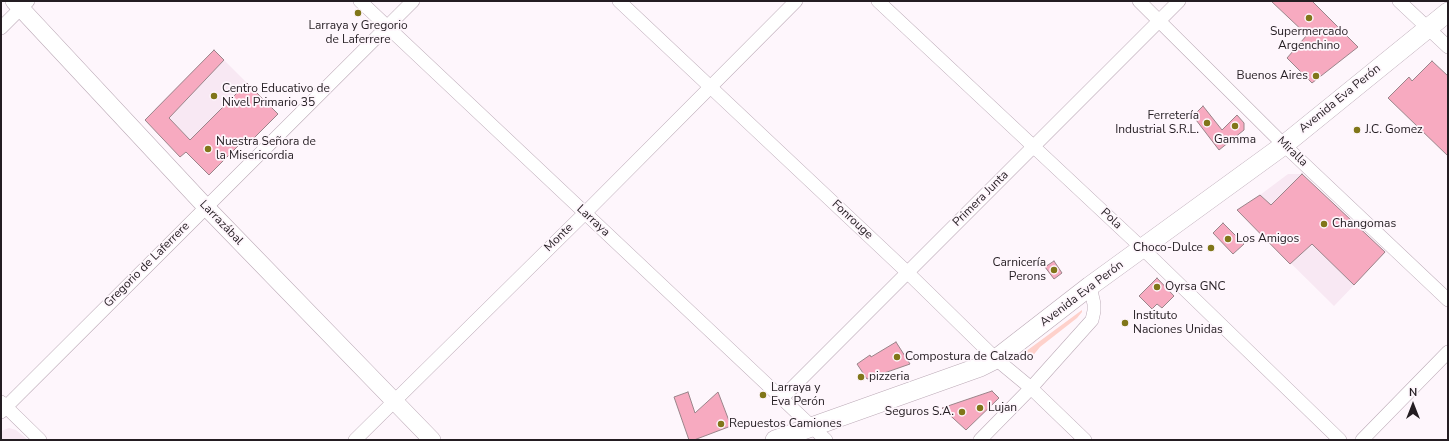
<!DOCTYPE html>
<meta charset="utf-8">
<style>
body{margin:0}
#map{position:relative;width:1449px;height:441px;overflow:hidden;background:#fef6fc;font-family:"Nunito Sans",sans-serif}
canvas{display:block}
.frame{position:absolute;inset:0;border:2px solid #241d22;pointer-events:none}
.north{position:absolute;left:1393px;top:385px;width:40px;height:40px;-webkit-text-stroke:3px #fef6fc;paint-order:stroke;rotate:0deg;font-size:11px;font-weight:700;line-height:16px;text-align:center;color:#241d22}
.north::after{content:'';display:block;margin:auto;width:14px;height:18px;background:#241d22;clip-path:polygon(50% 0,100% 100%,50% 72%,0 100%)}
</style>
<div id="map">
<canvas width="1449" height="441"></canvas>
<div class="frame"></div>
<div class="north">N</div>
</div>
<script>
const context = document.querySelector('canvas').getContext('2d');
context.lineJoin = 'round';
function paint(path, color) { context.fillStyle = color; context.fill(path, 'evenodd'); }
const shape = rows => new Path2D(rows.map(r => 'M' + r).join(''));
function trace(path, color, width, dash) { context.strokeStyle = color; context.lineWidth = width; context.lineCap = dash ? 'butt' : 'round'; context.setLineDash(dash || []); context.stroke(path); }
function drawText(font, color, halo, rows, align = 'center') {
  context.font = font + ' "Nunito Sans",sans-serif'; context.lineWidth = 3.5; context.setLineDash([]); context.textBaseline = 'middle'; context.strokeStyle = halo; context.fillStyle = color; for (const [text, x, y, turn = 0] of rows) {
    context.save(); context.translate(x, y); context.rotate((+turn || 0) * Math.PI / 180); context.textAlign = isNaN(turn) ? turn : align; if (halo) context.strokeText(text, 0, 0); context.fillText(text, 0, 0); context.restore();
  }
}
paint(shape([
 [214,50,278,114,251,141,220,111,190,140,169,118,166,121,155,109],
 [1288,174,1302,174,1386,252,1334,306,1237,210,1260,195],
 [9,428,16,430,28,440,1,440,1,431]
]), '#f8e8f3');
paint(shape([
 [1082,310,1082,312,1077,318,1040,347,1031,358,1025,352]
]), '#fed1cb');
const building = shape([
 [1271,1,1312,1,1358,47,1312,83,1287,58,1307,35,1271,1],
 [214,50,224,60,169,118,190,140,247,83,278,114,251,141,247,137,209,175,186,152,180,157,145,120,214,50],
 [1432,61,1448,76,1448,156,1388,98,1409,77,1412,81,1432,61],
 [1203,106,1222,130,1237,115,1244,123,1244,130,1219,150,1193,116,1203,106],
 [1302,174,1385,252,1354,285,1312,244,1290,264,1237,210,1260,195,1271,205,1302,174],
 [1223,223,1244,244,1233,254,1213,233,1223,223],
 [1054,261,1062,273,1054,279,1045,267,1054,261],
 [1157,278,1174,296,1162,308,1157,304,1152,309,1139,296,1157,278],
 [896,342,910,364,867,379,857,364,870,355,871,357,896,342],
 [992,391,999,398,966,430,942,408,992,391],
 [688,392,695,413,718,392,731,426,694,440,689,440,674,397,688,392]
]);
paint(building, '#f7aac0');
trace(building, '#9a848a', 1);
const minor = shape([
 [360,1,826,440],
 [619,1,907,272,996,359,1031,388,1085,440],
 [878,1,1143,249,1340,440],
 [1139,1,1284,145,1448,300],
 [1399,1,1448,47],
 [1,28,28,1],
 [782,398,1179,1],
 [1,402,40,440],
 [1,412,413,1],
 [355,440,585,213,796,1],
 [980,440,1031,388,1092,320,1094,311,1094,304,1090,286],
 [1362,440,1448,352]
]);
const tertiary = shape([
 [14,1,206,207,432,440]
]);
const secondary = shape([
 [775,440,980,367,996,359,1090,286,1284,145,1448,12]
]);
trace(minor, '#bba9b6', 14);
trace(tertiary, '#bba9b6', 18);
trace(secondary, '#bba9b6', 20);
trace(minor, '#fff', 13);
trace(tertiary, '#fff', 17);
trace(secondary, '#fff', 19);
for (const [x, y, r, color] of [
 [358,13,4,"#807619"],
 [1309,18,4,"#807619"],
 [1316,76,4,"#807619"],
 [214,96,4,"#807619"],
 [1207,123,4,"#807619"],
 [1235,126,4,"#807619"],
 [1357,130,4,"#807619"],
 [208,149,4,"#807619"],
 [1324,224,4,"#807619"],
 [1228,239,4,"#807619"],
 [1211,248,4,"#807619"],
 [1054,270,4,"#807619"],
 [1157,287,4,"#807619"],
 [1125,323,4,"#807619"],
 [897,357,4,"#807619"],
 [861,377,4,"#807619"],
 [763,395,4,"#807619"],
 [980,408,4,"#807619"],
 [962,412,4,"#807619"],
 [721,424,4,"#807619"]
]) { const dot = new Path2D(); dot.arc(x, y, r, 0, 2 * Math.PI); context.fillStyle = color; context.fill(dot); trace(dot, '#fef6fc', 1.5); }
drawText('12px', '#241d22', '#fef6fc', [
 ["Larraya y Gregorio",358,26,"center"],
 ["de Laferrere",358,40,"center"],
 ["Supermercado",1309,32,"center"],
 ["Argenchino",1309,46,"center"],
 ["Buenos Aires",1308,76,"right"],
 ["Centro Educativo de",222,89],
 ["Nivel Primario 35",222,103],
 ["Ferretería",1199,116,"right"],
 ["Industrial S.R.L.",1199,130,"right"],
 ["J.C. Gomez",1365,130],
 ["Gamma",1235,140,"center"],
 ["Nuestra Señora de",216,142],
 ["la Misericordia",216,156],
 ["Changomas",1332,224],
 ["Los Amigos",1236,239],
 ["Choco-Dulce",1203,248,"right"],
 ["Carnicería",1046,263,"right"],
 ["Perons",1046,277,"right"],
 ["Oyrsa GNC",1165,287],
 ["Instituto",1133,316],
 ["Naciones Unidas",1133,330],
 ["Compostura de Calzado",905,357],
 ["pizzeria",869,377],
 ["Larraya y",771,388],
 ["Eva Perón",771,402],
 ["Lujan",988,408],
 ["Seguros S.A.",954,412,"right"],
 ["Repuestos Camiones",729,424]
], 'left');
drawText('12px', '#241d22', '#fef6fc', [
 ["Avenida Eva Perón",1340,99,-39],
 ["Miralla",1292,152,44],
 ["Primera Junta",981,199,-45],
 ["Pola",1111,219,43],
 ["Fonrouge",852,220,43],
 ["Larraya",593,221,43],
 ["Larrazábal",221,223,46],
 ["Monte",559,238,-44],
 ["Gregorio de Laferrere",147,265,-45],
 ["Avenida Eva Perón",1082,294,-37]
]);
</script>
